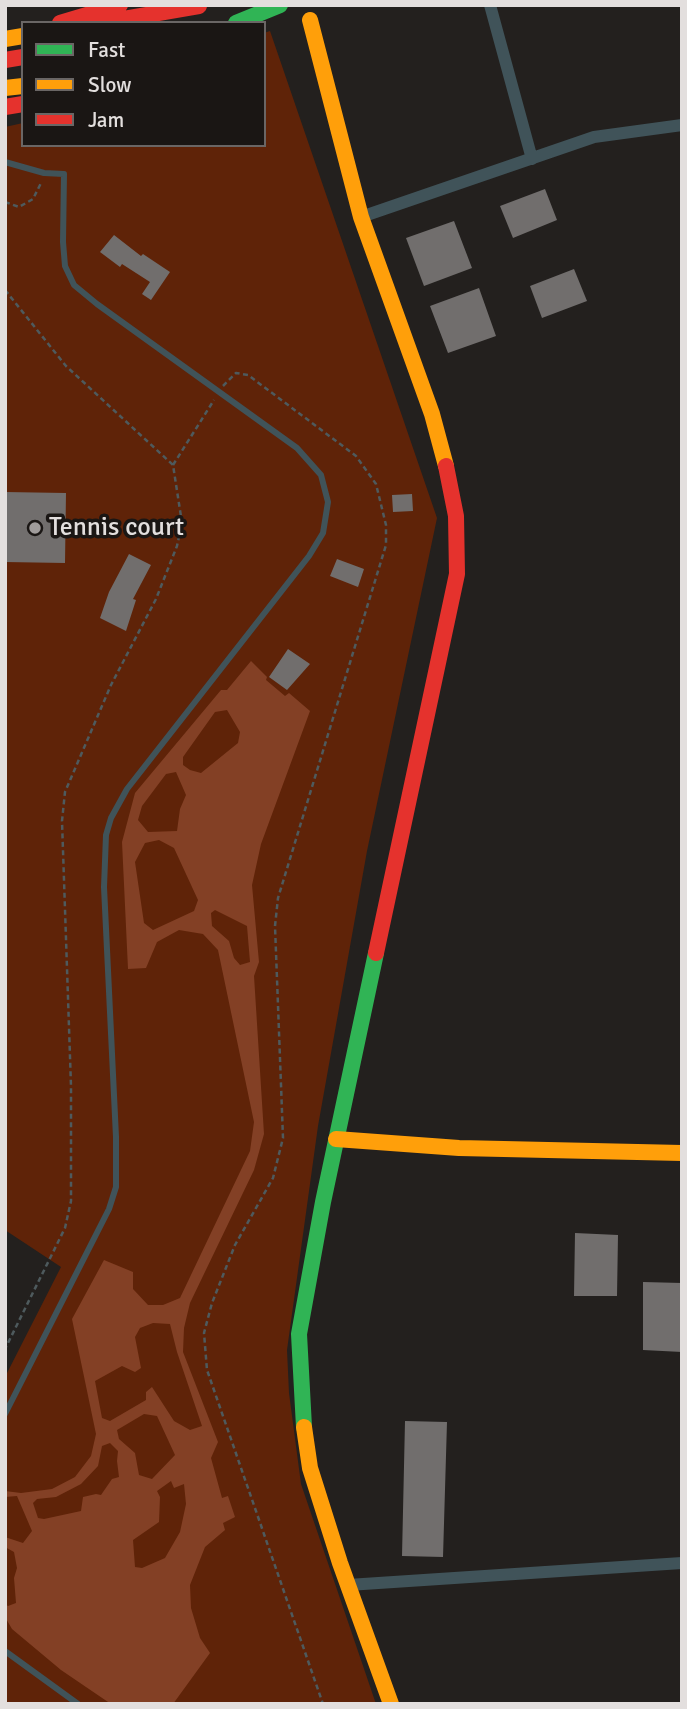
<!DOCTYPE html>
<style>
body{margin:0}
#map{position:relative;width:687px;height:1709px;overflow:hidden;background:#23201e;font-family:Signika,sans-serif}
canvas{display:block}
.frame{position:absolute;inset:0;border:7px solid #e3dfde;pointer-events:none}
.legend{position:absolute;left:21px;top:21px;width:245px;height:126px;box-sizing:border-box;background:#1a1614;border:2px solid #6a6665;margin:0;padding:9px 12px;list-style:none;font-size:21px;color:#e3dfde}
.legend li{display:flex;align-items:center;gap:14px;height:35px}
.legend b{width:35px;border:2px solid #6a6665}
</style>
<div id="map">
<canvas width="687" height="1709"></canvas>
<div class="frame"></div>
<ul class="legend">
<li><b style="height:9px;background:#30b455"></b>Fast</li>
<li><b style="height:9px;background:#ff9f0a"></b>Slow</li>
<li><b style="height:9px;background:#e5322d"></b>Jam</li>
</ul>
</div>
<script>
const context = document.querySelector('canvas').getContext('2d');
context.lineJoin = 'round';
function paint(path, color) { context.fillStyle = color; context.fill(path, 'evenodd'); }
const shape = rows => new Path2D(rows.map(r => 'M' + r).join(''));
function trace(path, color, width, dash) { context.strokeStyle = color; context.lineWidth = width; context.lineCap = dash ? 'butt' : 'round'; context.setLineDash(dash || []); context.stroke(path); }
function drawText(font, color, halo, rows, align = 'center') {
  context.font = font + ' Signika,sans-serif'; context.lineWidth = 7; context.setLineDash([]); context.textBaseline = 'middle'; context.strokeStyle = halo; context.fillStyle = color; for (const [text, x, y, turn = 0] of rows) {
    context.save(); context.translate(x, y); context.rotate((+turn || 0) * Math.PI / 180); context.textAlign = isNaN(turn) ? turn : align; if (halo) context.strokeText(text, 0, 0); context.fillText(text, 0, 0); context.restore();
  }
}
paint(shape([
 [270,31,437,518,367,851,318,1126,287,1350,289,1393,301,1484,376,1704,5,1704,5,1377,61,1267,5,1230,5,127,23,123,23,145,264,145,264,33]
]), '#5f2308');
paint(shape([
 [251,661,267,677,266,680,285,696,289,693,310,711,261,844,252,885,259,962,254,976,264,1134,254,1170,190,1303,184,1328,183,1352,218,1442,211,1458,222,1498,228,1496,235,1517,223,1523,225,1530,205,1547,190,1585,191,1608,200,1638,210,1653,173,1704,111,1704,61,1670,12,1629,5,1617,5,1604,8,1606,16,1603,14,1578,17,1568,14,1552,5,1547,5,1537,23,1543,32,1531,17,1496,5,1497,5,1491,21,1493,52,1489,75,1477,91,1456,96,1434,72,1319,104,1260,133,1272,133,1289,148,1305,163,1305,180,1298,250,1151,254,1122,218,950,203,934,179,930,157,942,146,968,128,969,122,842,135,793,221,690,227,690],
 [227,710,240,732,238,743,201,773,190,770,183,765,183,757,215,712],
 [176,772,186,795,180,809,177,831,148,832,138,820,142,806,166,774],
 [159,840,174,848,198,900,194,911,153,930,144,923,135,862,145,843],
 [215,910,247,926,250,962,240,965,234,958,229,941,212,926,211,913],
 [153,1323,170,1324,177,1352,202,1426,190,1430,174,1421,152,1387,146,1392,146,1400,110,1421,102,1418,95,1381,122,1366,135,1372,141,1368,135,1337,140,1328],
 [144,1414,157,1416,175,1455,152,1479,139,1475,135,1453,119,1439,117,1430],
 [110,1443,118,1451,117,1461,119,1477,112,1479,101,1495,96,1494,83,1497,81,1511,44,1519,38,1518,33,1503,37,1499,56,1497,81,1484,98,1466,102,1446],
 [171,1481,174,1488,184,1484,186,1504,180,1532,165,1558,142,1568,135,1567,133,1540,159,1522,160,1497,157,1491]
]), '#834025');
paint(shape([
 [545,189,557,220,513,238,500,206],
 [454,221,472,268,424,286,406,238],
 [114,235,141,256,143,254,170,272,151,300,142,294,150,282,122,264,120,267,100,252],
 [574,269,587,301,542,318,530,286],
 [479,288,496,336,448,353,430,306],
 [5,492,66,493,65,563,5,562],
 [412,494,413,511,393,512,392,495],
 [129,554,151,565,133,599,136,600,126,631,100,618,109,592],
 [337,559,364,569,358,587,330,576],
 [288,649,310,664,287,690,269,677],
 [575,1233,618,1235,617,1296,574,1296],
 [643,1282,682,1283,682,1352,643,1350],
 [405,1421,447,1422,443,1557,402,1556]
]), '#716e6d');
trace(shape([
 [5,202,19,207,33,199,41,183],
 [5,290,66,366,173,465,182,523,177,546,156,599,111,685,65,792,62,821,71,1086,71,1201,65,1228,5,1349],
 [223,386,236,373,248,375,356,456,376,484,386,525,386,545,278,898,275,926,283,1138,273,1178,235,1245,212,1303,204,1333,207,1370,323,1704],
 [173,465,214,400]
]), '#4e5a5d', 2.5, [5, 3.5]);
trace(shape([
 [5,162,44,173,64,174,63,242,65,266,74,285,97,304,297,448,321,475,328,502,323,533,309,556,127,789,111,818,106,835,104,887,116,1137,116,1187,109,1209,5,1414],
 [5,1651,78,1704]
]), '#405359', 6);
trace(shape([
 [490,5,532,159],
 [361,217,594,137,682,125],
 [348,1585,682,1563]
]), '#405359', 12);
trace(shape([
 [236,23,280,5],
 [304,1427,299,1334,323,1202,376,953]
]), '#30b455', 16);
trace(shape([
 [310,20,361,217,432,414,446,466],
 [5,39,23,36],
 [5,88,23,86],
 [336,1139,459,1148,682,1153],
 [304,1427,310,1468,340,1563,391,1704]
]), '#ff9f0a', 16);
trace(shape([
 [60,23,120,5],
 [100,23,199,6],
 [5,60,23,57],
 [5,107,23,104],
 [376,953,457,574,456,516,446,466]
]), '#e5322d', 16);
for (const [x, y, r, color] of [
 [35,528,7,"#a09c9b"]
]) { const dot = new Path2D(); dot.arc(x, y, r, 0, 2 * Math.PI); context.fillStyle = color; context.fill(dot); trace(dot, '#1a1614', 2.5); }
drawText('26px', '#e3dfde', '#1a1614', [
 ["Tennis court",49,528]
], 'left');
</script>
